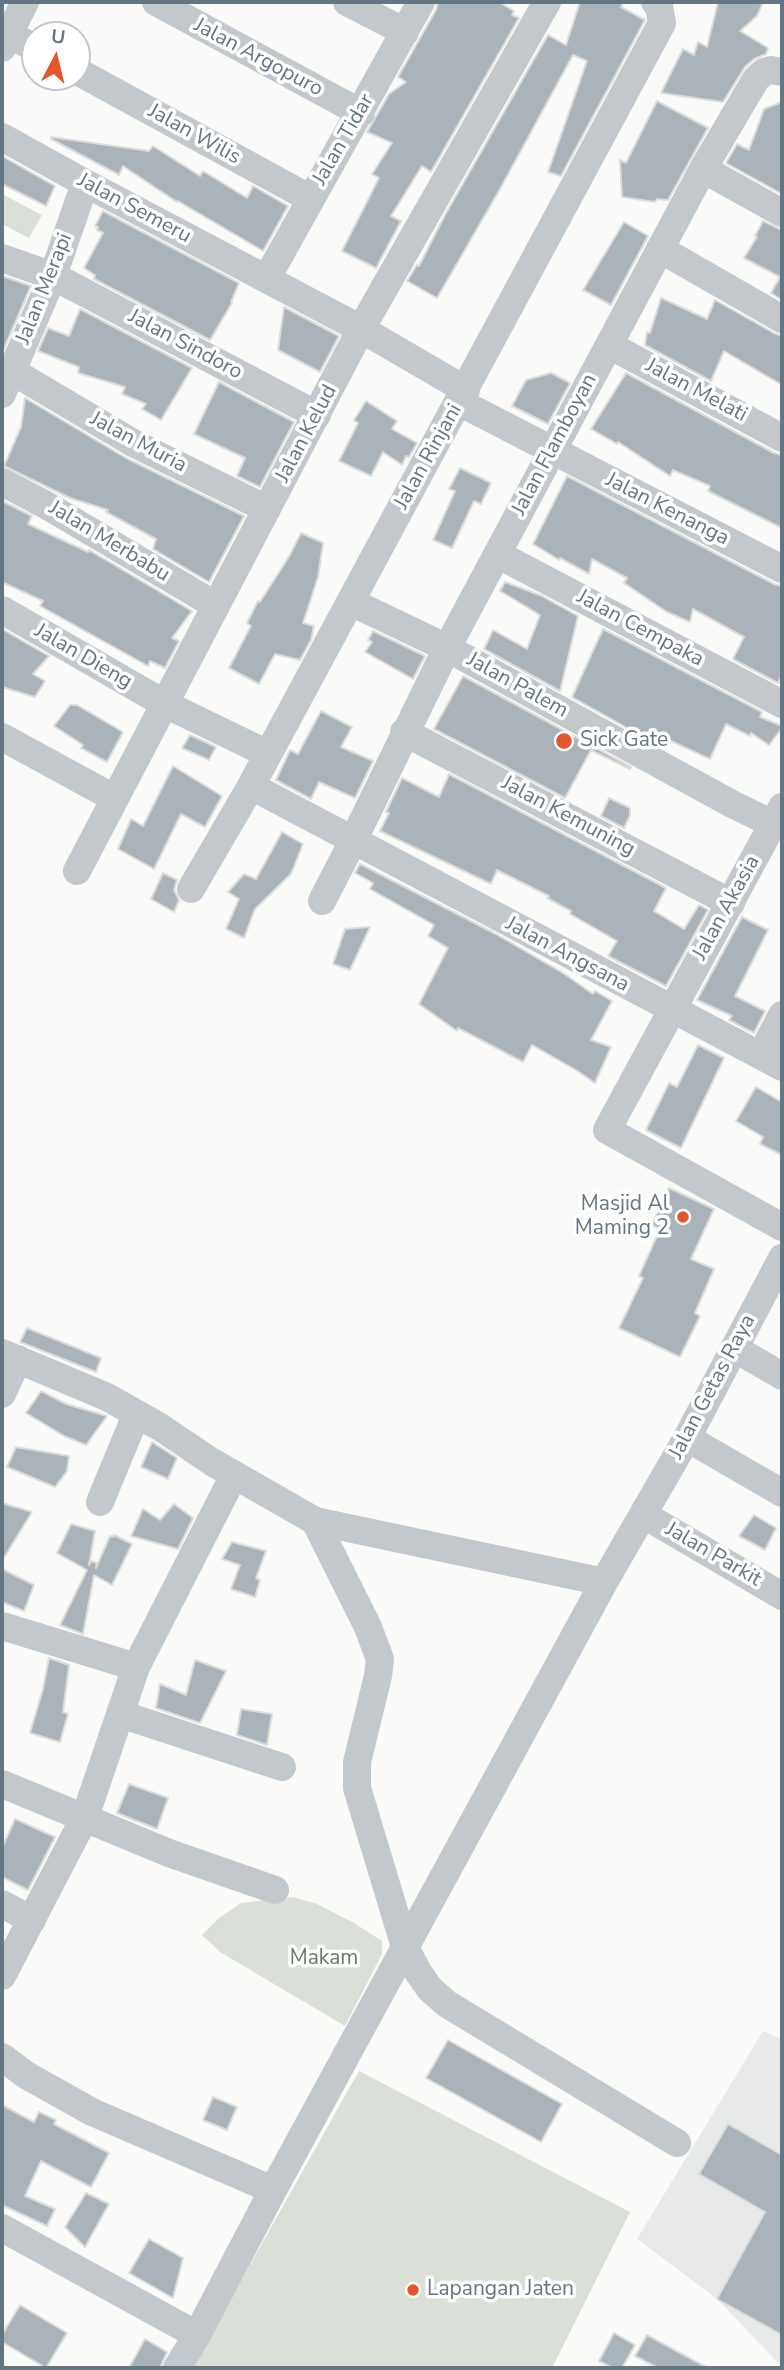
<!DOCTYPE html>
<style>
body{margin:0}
#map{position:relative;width:784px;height:2370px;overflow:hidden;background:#fafaf8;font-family:"Nunito Sans",sans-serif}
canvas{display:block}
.frame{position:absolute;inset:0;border:4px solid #657683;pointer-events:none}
.north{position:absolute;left:21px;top:21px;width:70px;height:70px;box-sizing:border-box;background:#fff;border:2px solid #c1c8cd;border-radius:50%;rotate:7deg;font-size:19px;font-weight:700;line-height:28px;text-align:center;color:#657683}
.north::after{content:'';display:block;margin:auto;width:24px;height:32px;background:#e4572e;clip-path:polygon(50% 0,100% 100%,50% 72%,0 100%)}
</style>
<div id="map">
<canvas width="784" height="2370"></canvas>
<div class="frame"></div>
<div class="north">U</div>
</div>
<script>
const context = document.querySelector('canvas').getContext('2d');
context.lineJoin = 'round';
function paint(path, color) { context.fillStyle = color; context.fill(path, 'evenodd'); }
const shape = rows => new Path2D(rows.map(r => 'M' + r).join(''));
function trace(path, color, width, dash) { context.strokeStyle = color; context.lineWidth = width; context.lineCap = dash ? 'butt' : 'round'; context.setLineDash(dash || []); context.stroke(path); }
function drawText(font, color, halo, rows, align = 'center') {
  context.font = font + ' "Nunito Sans",sans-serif'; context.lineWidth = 7; context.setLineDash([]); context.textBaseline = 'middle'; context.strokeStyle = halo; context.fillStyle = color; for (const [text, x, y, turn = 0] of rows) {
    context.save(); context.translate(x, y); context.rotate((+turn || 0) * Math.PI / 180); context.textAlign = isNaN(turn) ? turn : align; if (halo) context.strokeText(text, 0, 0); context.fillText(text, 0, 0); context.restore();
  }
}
paint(shape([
 [763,2031,782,2040,782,2367,717,2299,637,2239]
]), '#e8e9e9');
paint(shape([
 [2,194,42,215,29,238,2,224],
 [293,1897,317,1904,354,1923,382,1941,382,1954,345,2026,220,1952,202,1935,219,1918,241,1903],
 [359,2071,630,2212,552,2368,192,2368]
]), '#dadfd7');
const building = shape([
 [438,2,499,2,514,11,512,15,519,18,431,172,422,166,391,216,401,221,376,268,342,251,379,178,372,174,392,143,367,132,389,94,406,82,398,77,436,10,438,2],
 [580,2,623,2,621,7,645,20,561,176,548,172,587,61,573,55,500,189,437,298,407,281,417,265,419,266,445,215,548,35,566,45,580,2],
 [718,2,763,2,757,16,740,31,768,48,766,54,754,59,745,67,723,102,661,93,683,49,694,55,698,42,707,47,718,2],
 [657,101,708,128,668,200,657,199,655,202,622,197,620,160,626,163,657,101],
 [782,102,782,194,726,163,737,144,749,150,764,109,782,102],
 [51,137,149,151,153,146,200,176,203,171,247,198,253,186,288,206,263,251,178,201,177,202,123,166,119,175,51,139,51,137],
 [2,156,55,186,46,206,2,184,2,156],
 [103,211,239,283,231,302,232,303,210,340,94,279,95,275,84,268,103,233,97,230,98,227,95,226,103,211],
 [763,221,782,230,782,300,771,293,780,277,744,258,757,237,755,236,763,221],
 [624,222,648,236,611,305,583,290,624,222],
 [2,276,31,286,2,353,2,276],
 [661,298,707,319,715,300,774,333,782,336,782,385,724,351,711,381,645,345,647,332,650,333,661,298],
 [284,307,339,336,320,372,278,350,284,307],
 [80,309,192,368,161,420,142,409,146,404,122,394,125,387,78,373,79,367,38,351,48,328,69,336,80,309],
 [551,373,570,383,548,424,512,406,526,380,551,373],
 [626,373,774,453,782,455,782,528,708,491,710,486,673,470,670,476,618,442,617,444,591,429,626,373],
 [219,382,294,422,260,487,237,476,245,458,194,434,219,382],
 [25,398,126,458,244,516,209,582,153,549,156,539,106,512,108,510,70,498,4,466,21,427,25,398],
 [366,401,397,421,392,429,417,443,409,457,406,456,402,465,383,452,371,476,339,461,358,423,354,420,366,401],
 [460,468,491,483,481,504,474,501,452,548,433,540,455,491,449,489,460,468],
 [567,476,774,584,782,586,782,675,778,683,733,659,744,637,693,609,690,622,667,612,624,583,627,578,592,559,589,574,560,558,559,560,533,544,567,476],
 [2,501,32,516,28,524,88,552,89,550,192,611,172,638,179,641,165,668,150,661,148,666,40,606,43,601,2,582,2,501],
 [301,533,323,543,318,577,303,623,314,626,311,640,300,660,275,654,259,684,229,668,251,626,247,623,258,601,260,602,290,555,301,533],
 [505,582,542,596,578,616,560,691,484,649,493,630,527,649,540,615,500,591,505,582],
 [2,629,49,656,33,674,45,681,35,697,2,687,2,629],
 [603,629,762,712,760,717,782,726,782,728,769,745,751,733,750,736,726,724,710,759,669,740,668,743,648,732,645,738,572,697,603,629],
 [373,631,425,656,413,679,365,652,372,642,368,640,373,631],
 [463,676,631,767,630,769,591,750,565,798,434,729,463,676],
 [70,705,77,705,123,732,107,762,81,748,83,745,54,726,70,705],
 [321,711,352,727,341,747,373,761,355,798,319,782,311,799,276,780,290,750,298,754,321,711],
 [190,735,216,747,209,760,182,748,190,735],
 [173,766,222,796,205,827,181,814,154,869,118,849,131,819,143,826,173,766],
 [449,774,666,888,654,911,684,929,699,905,708,910,666,986,608,956,617,941,570,914,571,911,547,898,549,896,497,870,491,884,380,831,389,813,386,812,402,778,439,797,449,774],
 [609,798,630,808,630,815,624,828,601,816,609,798],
 [282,832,303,844,291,874,255,909,244,938,226,929,239,899,228,892,244,874,256,879,282,832],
 [360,864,494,933,563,973,593,994,595,991,612,1001,591,1040,611,1047,595,1083,576,1070,532,1045,523,1062,458,1028,457,1031,419,1004,448,948,428,936,434,925,370,889,373,883,355,873,360,864],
 [163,873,177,880,174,890,179,900,174,912,151,899,163,873],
 [742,917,768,930,735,996,765,1011,754,1033,729,1020,732,1016,697,1000,742,917],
 [370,927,350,970,333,964,345,929,370,927],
 [698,1045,724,1058,681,1148,646,1130,669,1083,677,1087,698,1045],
 [756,1087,780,1101,782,1097,782,1155,760,1144,763,1137,736,1121,756,1087],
 [669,1188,714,1209,691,1259,714,1269,695,1313,700,1316,680,1357,619,1328,643,1278,639,1276,660,1229,652,1225,669,1188],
 [27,1328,101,1358,96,1372,20,1342,27,1328],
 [41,1391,66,1404,107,1416,86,1445,64,1436,26,1413,41,1391],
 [152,1442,177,1458,168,1479,141,1467,152,1442],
 [16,1447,69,1456,67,1471,55,1487,7,1467,16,1447],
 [2,1503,32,1512,2,1561,2,1503],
 [174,1504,193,1518,178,1549,131,1536,143,1509,160,1520,174,1504],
 [754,1515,776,1528,765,1550,739,1536,754,1515],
 [71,1524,95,1531,89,1565,91,1561,97,1563,96,1568,110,1536,113,1537,114,1535,132,1544,112,1585,94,1575,83,1634,60,1625,87,1570,57,1553,71,1524],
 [232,1542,266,1551,256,1578,260,1580,255,1597,231,1589,240,1565,222,1559,232,1542],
 [2,1569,34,1585,24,1611,2,1602,2,1569],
 [49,1658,69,1665,63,1712,68,1714,60,1742,30,1733,43,1689,49,1658],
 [195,1660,226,1671,200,1723,156,1708,160,1684,186,1695,195,1660],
 [241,1709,272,1714,267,1745,237,1735,241,1709],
 [129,1784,168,1798,157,1829,117,1813,129,1784],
 [15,1819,55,1837,28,1890,2,1877,2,1848,15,1819],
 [448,2040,562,2104,541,2142,426,2078,448,2040],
 [213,2097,237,2107,227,2130,203,2120,213,2097],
 [2,2105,34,2122,39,2112,56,2120,54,2124,109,2153,91,2187,41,2161,25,2196,55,2209,47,2226,2,2205,2,2105],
 [728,2124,782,2155,782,2335,717,2299,765,2212,699,2174,728,2124],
 [86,2193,109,2204,85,2247,65,2227,86,2193],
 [149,2239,183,2258,173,2298,129,2273,149,2239],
 [20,2305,67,2333,46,2368,2,2342,2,2335,20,2305],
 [614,2333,635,2345,622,2368,613,2368,599,2361,614,2333],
 [647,2335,708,2368,658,2368,635,2356,647,2335],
 [145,2339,167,2352,160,2368,129,2368,145,2339]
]);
paint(building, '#aab3b9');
trace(building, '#dcdcda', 2);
trace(shape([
 [156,2,361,113],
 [347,2,405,32],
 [8,34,35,48],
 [2,48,25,2],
 [77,71,311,199],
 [2,137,85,183,361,329,466,390],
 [703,169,782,213],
 [660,249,782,319],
 [2,258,53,276,317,415],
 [267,278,421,2],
 [609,345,782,438],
 [12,371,133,443,267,509],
 [2,394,53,276,85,183],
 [459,402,782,569],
 [2,482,46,505,215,605],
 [497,554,782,704],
 [351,602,447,648,732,804,773,824],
 [2,610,165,704,268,754],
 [404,732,731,903],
 [2,737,114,798],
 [251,786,782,1067],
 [782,807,607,1130,782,1227],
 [77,871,361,329,547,2],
 [191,889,251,786,662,23,659,6,655,2],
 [322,901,353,841,447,648,703,169,756,79,764,72,771,70,782,72],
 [761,1055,782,1015],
 [734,1348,782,1376],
 [2,1353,107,1397,160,1427,212,1462,315,1521,604,1582],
 [2,1394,18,1359],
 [687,1438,782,1493],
 [100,1502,136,1415],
 [644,1515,782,1596],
 [315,1521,368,1627,380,1659,378,1676,357,1762,357,1788,405,1947,418,1972,430,1989,447,2004,677,2143],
 [2,1626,136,1667,234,1475],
 [120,1714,282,1767],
 [2,1784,169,1853,275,1890],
 [2,1904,32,1920],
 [2,1976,85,1817,136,1667],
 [2,2057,26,2075,92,2112,273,2190],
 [2,2228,197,2335],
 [177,2368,197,2335,273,2190,604,1582,687,1438,782,1258]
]), '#c3c8cc', 28);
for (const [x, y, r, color] of [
 [564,741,9,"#e4572e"],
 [683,1217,7,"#e4572e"],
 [413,2290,7,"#e4572e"]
]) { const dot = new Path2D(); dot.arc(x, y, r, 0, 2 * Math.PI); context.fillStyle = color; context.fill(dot); trace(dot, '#fff', 2.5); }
drawText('21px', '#657683', '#fff', [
 ["Jalan Argopuro",258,58,28],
 ["Jalan Wilis",194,135,29],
 ["Jalan Tidar",344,140,-60],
 ["Jalan Semeru",134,209,28],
 ["Jalan Merapi",45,289,-68],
 ["Jalan Sindoro",185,345,28],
 ["Jalan Melati",696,391,28],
 ["Jalan Kelud",307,434,-62],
 ["Jalan Muria",138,443,28],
 ["Jalan Flamboyan",555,445,-62],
 ["Jalan Rinjani",429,457,-61],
 ["Jalan Kenanga",667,510,27],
 ["Jalan Merbabu",109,542,31],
 ["Jalan Cempaka",640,629,28],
 ["Jalan Dieng",83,657,30],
 ["Jalan Palem",517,686,29],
 ["Jalan Kemuning",568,817,28],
 ["Jalan Akasia",727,908,-61],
 ["Jalan Angsana",567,955,28],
 ["Jalan Getas Raya",713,1387,-62],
 ["Jalan Parkit",713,1555,30]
]);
drawText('21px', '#657683', '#fff', [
 ["Sick Gate",580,741],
 ["Masjid Al",669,1205,"right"],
 ["Maming 2",669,1229,"right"],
 ["Lapangan Jaten",427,2290]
], 'left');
drawText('21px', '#687a64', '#fff', [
 ["Makam",324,1959]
]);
</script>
